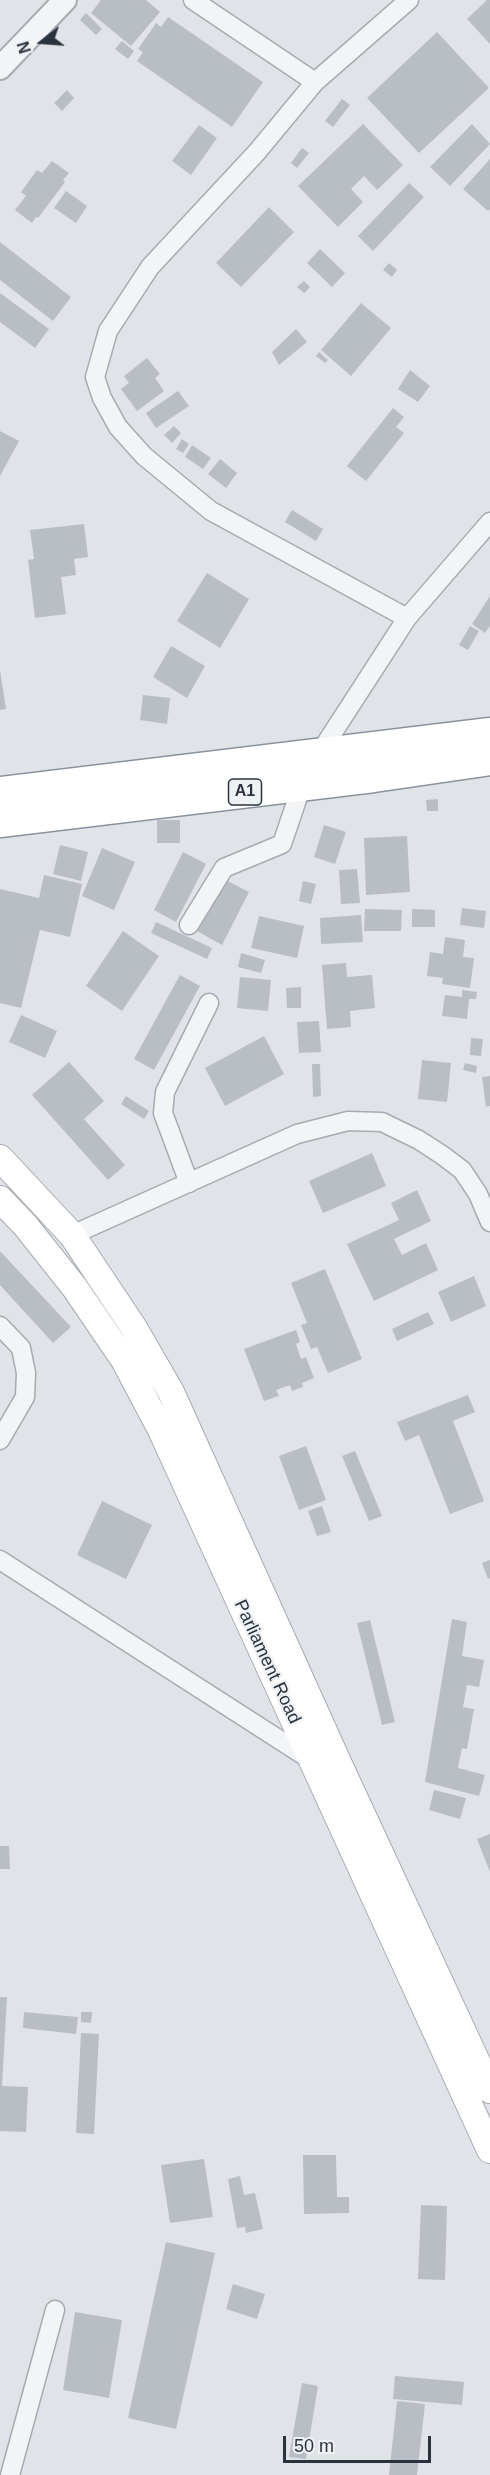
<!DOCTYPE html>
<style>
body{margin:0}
#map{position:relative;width:490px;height:2475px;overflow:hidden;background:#e0e4e8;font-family:Arial,sans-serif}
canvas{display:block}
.north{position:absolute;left:12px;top:12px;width:60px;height:60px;-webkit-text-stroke:4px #eff2f5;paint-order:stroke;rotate:253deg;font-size:16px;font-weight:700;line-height:24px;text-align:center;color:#2a333d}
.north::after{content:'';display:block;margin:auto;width:21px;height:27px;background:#2a333d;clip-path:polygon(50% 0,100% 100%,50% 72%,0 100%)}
.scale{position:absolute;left:283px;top:2436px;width:148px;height:27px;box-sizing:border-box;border:3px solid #2a333d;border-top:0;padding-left:8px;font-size:18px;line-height:21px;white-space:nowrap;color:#2a333d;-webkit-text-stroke:4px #eff2f5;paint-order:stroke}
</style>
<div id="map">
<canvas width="490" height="2475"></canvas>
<div class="north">N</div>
<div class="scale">50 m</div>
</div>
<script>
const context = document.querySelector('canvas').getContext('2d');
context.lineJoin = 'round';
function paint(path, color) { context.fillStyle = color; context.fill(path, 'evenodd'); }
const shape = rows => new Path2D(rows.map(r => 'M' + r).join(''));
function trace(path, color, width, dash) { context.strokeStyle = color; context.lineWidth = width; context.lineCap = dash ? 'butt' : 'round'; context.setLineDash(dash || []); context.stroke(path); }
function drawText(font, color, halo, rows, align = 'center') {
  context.font = font + ' Arial,sans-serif'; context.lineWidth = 4.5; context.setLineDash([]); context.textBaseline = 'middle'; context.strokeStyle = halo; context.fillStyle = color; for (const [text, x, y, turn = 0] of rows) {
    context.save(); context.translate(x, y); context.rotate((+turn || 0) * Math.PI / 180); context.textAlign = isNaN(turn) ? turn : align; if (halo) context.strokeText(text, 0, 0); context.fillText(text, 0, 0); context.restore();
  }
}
paint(shape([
 [101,0,146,0,160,12,131,46,91,13],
 [487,0,490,0,490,44,467,19],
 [86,13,102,29,96,35,80,20],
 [168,17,263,82,232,127,137,61,143,52,138,49,156,23,161,27],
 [437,32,489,88,419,153,367,98],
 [122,41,134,51,128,59,115,49],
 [67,90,74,98,62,111,54,103],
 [342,99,350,105,333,127,325,121],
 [363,124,403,165,377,190,364,176,351,189,363,202,338,227,298,186],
 [472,124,490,144,450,186,430,167],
 [199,125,217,138,191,175,172,161],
 [302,148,309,153,297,168,291,163],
 [490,159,490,209,488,211,463,189],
 [52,161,69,173,63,180,65,182,38,218,36,217,32,223,15,210,26,196,21,192,37,170,42,173],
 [409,183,424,197,373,251,358,236],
 [66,191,87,206,76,223,54,208],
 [269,207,294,232,241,287,216,263],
 [0,242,71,297,53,321,0,280],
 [320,249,345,273,332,287,307,263],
 [389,263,397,270,392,277,383,270],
 [304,281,310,287,304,293,297,287],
 [0,293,49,329,35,348,0,322],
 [361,303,391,328,351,376,321,350],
 [296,329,307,342,279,365,272,352],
 [319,352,328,360,325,363,316,356],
 [147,358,160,374,155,378,164,391,137,411,121,389,129,383,124,376],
 [410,370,430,386,418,402,398,389],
 [178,391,189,406,156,428,146,413],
 [393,408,404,417,396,427,404,433,366,481,347,466],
 [174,426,181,433,172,443,164,435],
 [0,431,19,441,0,476],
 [182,439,189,444,183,453,176,449],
 [192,445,211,458,203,469,185,457],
 [220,459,237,473,226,488,208,474],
 [292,510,323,529,316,541,285,522],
 [84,524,88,557,74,559,76,575,61,577,66,614,35,618,28,560,34,559,30,530],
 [207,573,249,599,220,648,177,621],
 [490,596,490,626,485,633,472,624],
 [470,626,479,631,468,650,459,645],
 [171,646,205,666,187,698,153,677],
 [0,670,6,709,0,710],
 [143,695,170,698,167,724,140,720],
 [438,799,438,811,427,811,426,800],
 [157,820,180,820,180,843,157,843],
 [324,825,346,832,335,864,314,857],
 [407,836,410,892,366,895,364,838],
 [60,845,88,852,81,881,53,874],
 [102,848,135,862,114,910,82,896],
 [183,852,206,864,176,922,154,910],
 [357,869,360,903,341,904,339,870],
 [44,875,82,884,70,937,40,930,21,1008,0,1003,0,889,39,898],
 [224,879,249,892,222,945,197,931],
 [303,881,316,884,311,904,299,901],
 [462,908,486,911,484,928,460,925],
 [365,909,402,910,401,931,364,931],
 [412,909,435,910,435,927,412,927],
 [361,915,363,942,321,944,320,918],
 [259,916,304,926,297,958,251,948],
 [156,922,212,948,207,959,151,933],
 [123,931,159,956,122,1011,86,986],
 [445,937,465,940,463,957,474,958,470,988,442,984,443,978,427,976,430,952,443,954],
 [241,953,265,960,261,973,238,967],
 [346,963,347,977,372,975,375,1008,350,1011,351,1027,327,1029,322,965],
 [180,975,200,986,154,1070,134,1059],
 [240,977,271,980,268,1011,237,1008],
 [301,987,301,1008,287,1008,286,988],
 [462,990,477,992,476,999,469,999,467,1019,442,1016,445,995,462,997],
 [21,1015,57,1031,45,1058,9,1042],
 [319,1021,321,1052,299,1053,297,1022],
 [264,1036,284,1074,225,1106,205,1068],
 [471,1038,483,1039,481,1056,470,1055],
 [422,1060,451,1063,447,1102,418,1099],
 [69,1062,104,1101,84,1119,125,1165,108,1180,32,1095],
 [465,1063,477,1066,476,1073,463,1070],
 [312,1064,320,1064,321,1096,313,1097],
 [490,1076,490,1106,486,1107,482,1077],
 [126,1096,149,1111,144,1119,121,1104],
 [372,1153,386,1186,323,1213,309,1181],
 [417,1190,431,1221,394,1239,402,1255,426,1243,438,1270,374,1301,347,1244,399,1220,391,1203],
 [0,1251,71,1327,53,1343,0,1285],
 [325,1269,362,1359,328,1373,317,1347,311,1349,301,1325,307,1323,291,1283],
 [474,1276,486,1306,451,1322,438,1292],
 [428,1312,434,1324,397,1341,392,1329],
 [296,1330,300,1342,296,1344,301,1359,306,1357,314,1378,302,1383,303,1387,292,1391,290,1385,276,1390,279,1396,264,1401,244,1349],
 [468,1395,475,1412,453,1421,484,1501,450,1514,419,1435,405,1441,397,1422],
 [306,1446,326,1500,299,1510,279,1456],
 [355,1451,382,1516,369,1521,342,1456],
 [102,1501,152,1525,126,1579,77,1555],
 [322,1506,331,1532,317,1536,308,1511],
 [490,1560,490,1578,488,1579,482,1563],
 [452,1619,467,1622,462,1656,484,1660,479,1687,467,1685,463,1707,474,1709,467,1749,462,1748,458,1768,485,1775,479,1796,425,1782],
 [370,1620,395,1722,382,1725,357,1623],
 [434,1790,466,1798,460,1819,429,1810],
 [490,1834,490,1872,477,1839],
 [0,1846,9,1846,10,1869,0,1869],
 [0,1997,7,1997,2,2086,28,2087,26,2132,0,2131],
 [24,2012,78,2017,76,2034,23,2028],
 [81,2012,92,2012,91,2023,81,2022],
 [81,2033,99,2034,94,2134,76,2133],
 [303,2155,336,2155,337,2197,349,2197,349,2213,304,2214],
 [204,2159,213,2217,170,2223,161,2165],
 [240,2176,244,2195,255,2193,263,2229,246,2233,245,2227,237,2228,228,2179],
 [421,2205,447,2206,445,2280,418,2279],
 [166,2242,215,2253,176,2429,128,2418],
 [233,2284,265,2294,257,2319,226,2309],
 [75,2312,122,2320,109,2398,63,2390],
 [395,2376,464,2382,462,2405,393,2399],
 [302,2383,318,2386,306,2459,289,2457],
 [397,2401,425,2404,417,2475,389,2475]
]), '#b8bec4');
const minor = shape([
 [193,0,315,82],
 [407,618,211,511,144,456,118,427,102,398,95,377,108,331,150,267,257,152,315,82,409,0],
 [319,757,319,754,407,618,490,522],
 [189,925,224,868,282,844,302,785],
 [189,1183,163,1113,165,1092,209,1003],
 [72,1235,297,1134,348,1121,382,1122,419,1140,442,1155,462,1170,478,1194,490,1222],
 [0,1326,21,1348,26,1373,25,1397,0,1440],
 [0,1560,314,1762],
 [10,2475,55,2310]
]);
const tertiary = shape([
 [0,68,65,0]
]);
const secondary = shape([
 [0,1158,72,1235,134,1328,171,1392,338,1762,490,2090],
 [0,1199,25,1225,75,1288,124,1360,161,1430,490,2150]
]);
const trunk = shape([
 [0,792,490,733],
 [0,822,374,777,490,760]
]);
trace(minor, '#a6abb1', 21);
trace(tertiary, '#a6abb1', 26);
trace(secondary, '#a6abb1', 28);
trace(trunk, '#89939d', 33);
trace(minor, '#f2f4f6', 18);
trace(tertiary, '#f2f4f6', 22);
trace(secondary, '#fff', 26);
trace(trunk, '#fff', 30);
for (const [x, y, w] of [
 [245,792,33]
]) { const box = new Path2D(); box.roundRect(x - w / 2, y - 13, w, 26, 4.5); context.fillStyle = '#eff2f5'; context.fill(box); trace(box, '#2a333d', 1.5); }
drawText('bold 16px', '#2a333d', null, [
 ["A1",245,792]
]);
drawText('18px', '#2a333d', '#eff2f5', [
 ["Parliament Road",267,1662,65]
]);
</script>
